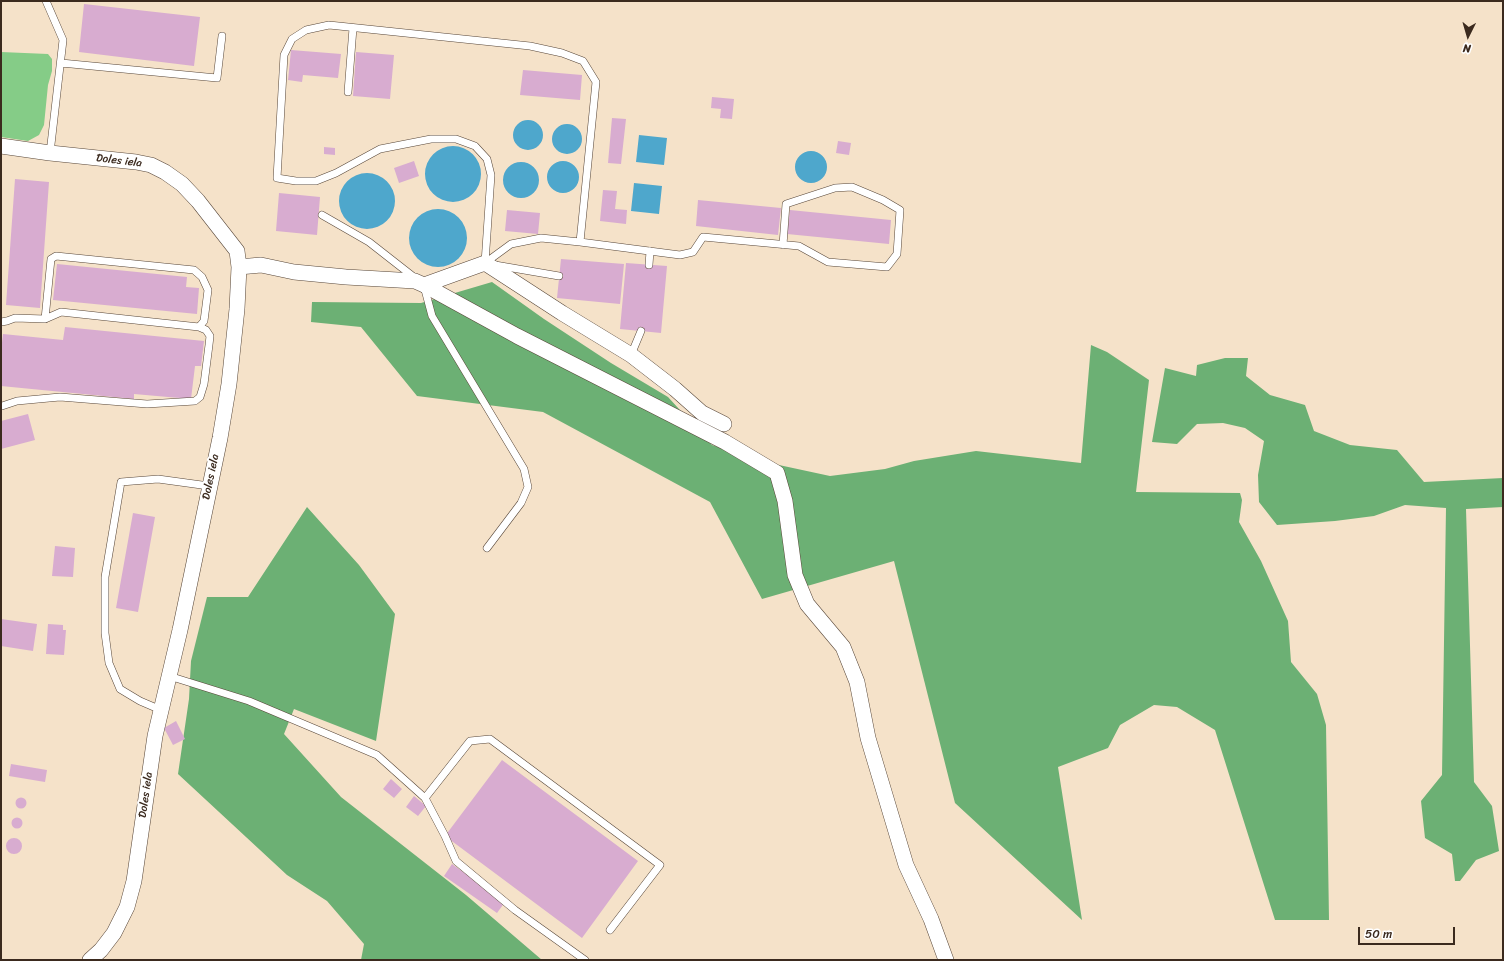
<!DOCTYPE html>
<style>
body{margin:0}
#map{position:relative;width:1504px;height:961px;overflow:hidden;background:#f5e2c9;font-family:Sriracha,sans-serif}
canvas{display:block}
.frame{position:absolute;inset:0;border:2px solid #3b2a1e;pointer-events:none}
.north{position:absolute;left:1448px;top:16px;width:40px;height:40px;-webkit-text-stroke:3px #fff;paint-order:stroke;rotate:185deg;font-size:11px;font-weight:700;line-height:16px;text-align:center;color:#3b2a1e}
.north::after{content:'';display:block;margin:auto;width:14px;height:18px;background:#3b2a1e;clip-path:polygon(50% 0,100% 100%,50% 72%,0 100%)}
.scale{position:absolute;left:1358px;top:927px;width:97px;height:18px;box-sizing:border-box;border:2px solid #3b2a1e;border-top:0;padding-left:5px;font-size:12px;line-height:14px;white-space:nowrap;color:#3b2a1e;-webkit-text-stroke:3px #fff;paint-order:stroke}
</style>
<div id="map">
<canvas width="1504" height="961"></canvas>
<div class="frame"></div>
<div class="north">N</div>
<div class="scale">50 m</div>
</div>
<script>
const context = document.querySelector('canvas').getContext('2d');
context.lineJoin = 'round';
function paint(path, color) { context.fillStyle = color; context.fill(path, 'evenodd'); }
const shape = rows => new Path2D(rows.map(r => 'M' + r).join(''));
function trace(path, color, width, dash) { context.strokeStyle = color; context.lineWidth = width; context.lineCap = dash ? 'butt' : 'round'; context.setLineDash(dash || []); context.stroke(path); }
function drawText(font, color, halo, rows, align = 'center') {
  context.font = font + ' Sriracha,sans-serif'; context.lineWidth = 4; context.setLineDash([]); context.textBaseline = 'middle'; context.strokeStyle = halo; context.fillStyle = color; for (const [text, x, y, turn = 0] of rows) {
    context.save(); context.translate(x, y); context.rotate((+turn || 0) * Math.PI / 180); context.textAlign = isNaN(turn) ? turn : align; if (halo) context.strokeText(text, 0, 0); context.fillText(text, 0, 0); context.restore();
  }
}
paint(shape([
 [1,52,48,54,52,59,52,71,48,85,44,125,39,135,28,141,1,137]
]), '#85cc87');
paint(shape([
 [492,282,544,319,611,363,668,397,712,445,765,462,830,476,885,469,914,461,976,451,1081,463,1091,345,1107,352,1149,380,1136,492,1240,493,1242,500,1239,522,1261,561,1288,621,1291,662,1317,694,1326,725,1329,920,1275,920,1215,730,1177,707,1154,705,1120,725,1108,748,1058,767,1082,920,955,803,894,561,762,599,710,502,543,412,417,396,361,327,311,322,312,302,421,303],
 [1225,358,1248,358,1246,376,1270,395,1305,405,1314,431,1350,445,1397,450,1424,482,1503,478,1503,507,1466,509,1474,782,1492,806,1499,851,1476,860,1460,881,1455,881,1452,854,1425,838,1421,801,1442,775,1446,508,1405,505,1374,516,1335,521,1277,525,1259,502,1258,475,1264,441,1245,428,1223,423,1197,424,1177,444,1152,442,1165,368,1196,376,1197,365],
 [307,507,359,565,395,614,376,741,294,709,284,734,341,797,466,895,542,960,361,960,364,944,327,901,287,875,178,774,189,699,191,661,207,597,248,597]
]), '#6cb074');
paint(shape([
 '513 135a15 15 0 1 1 30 0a15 15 0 1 1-30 0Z',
 '552 139a15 15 0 1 1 30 0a15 15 0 1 1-30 0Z',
 [639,135,667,138,664,165,636,162],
 '425 174a28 28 0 1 1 56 0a28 28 0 1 1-56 0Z',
 '795 167a16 16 0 1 1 32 0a16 16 0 1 1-32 0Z',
 '547 177a16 16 0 1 1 32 0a16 16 0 1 1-32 0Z',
 '503 180a18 18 0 1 1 36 0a18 18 0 1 1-36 0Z',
 '339 201a28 28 0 1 1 56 0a28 28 0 1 1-56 0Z',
 [634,183,662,186,659,214,631,211],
 '409 238a29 29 0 1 1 58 0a29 29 0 1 1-58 0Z'
]), '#4ea7cc');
paint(shape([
 [84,4,200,17,194,66,79,52],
 [291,50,341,54,338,78,303,75,302,82,288,80],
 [356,52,394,55,390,99,353,96],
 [523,70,582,75,580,100,520,95],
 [712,97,734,99,732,119,720,118,721,109,711,108],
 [612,118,626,119,621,164,608,163],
 [838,141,851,143,849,155,836,153],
 [324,147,335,148,335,155,324,154],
 [414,161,419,176,399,183,394,168],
 [15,179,49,182,40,308,6,305],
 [603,190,617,191,615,209,627,210,626,224,600,221],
 [279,193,320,197,317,235,276,231],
 [698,200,781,208,778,235,696,226],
 [507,210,540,213,538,234,505,231],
 [790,210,891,220,889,244,787,234],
 [561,259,624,264,620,304,557,298],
 [626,263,667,266,661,333,620,329],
 [57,264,187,277,186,287,199,288,197,314,53,300],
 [65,327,204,341,201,366,195,366,191,399,134,394,134,399,1,386,1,351,3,334,63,340],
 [28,414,35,440,1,449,1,421],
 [133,513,155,517,138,612,116,608],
 [55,546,75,548,73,577,52,576],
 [1,619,37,624,33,651,1,646],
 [48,624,63,625,63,630,66,630,64,655,46,654],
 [176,721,185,739,173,745,164,728],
 [502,760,638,861,582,938,445,836],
 [11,764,47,770,45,782,9,776],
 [391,779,402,789,394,798,383,789],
 [414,796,426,806,418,816,406,807],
 '15.5 803a5.5 5.5 0 1 1 11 0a5.5 5.5 0 1 1-11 0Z',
 '11.5 823a5.5 5.5 0 1 1 11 0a5.5 5.5 0 1 1-11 0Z',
 '6 846a8 8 0 1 1 16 0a8 8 0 1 1-16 0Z',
 [452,864,505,902,497,913,444,876]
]), '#d8acd0');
const service = shape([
 [46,1,63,40,50,153],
 [329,25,530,46,562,53,583,61,596,82,580,242,541,238,511,244,485,263,491,175,487,159,475,146,456,139,431,139,380,149,336,173,316,181,296,181,277,178,284,55,292,39,306,30,329,25],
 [61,63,217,78,222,36],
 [348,92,353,28],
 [322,215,369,242,415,278],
 [580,242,680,255,693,252,703,237,799,246,828,262,887,267,897,254,900,210,883,200,852,187,835,188,786,204,783,245],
 [495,265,559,276],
 [649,265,650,251],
 [424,286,432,316,524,469,528,487,521,503,487,548],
 [1,322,7,321,15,318,45,319,61,312,199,327,204,321,208,290,202,277,194,270,56,256,51,259,45,319],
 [631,355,641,331],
 [2,406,17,401,60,397,147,404,195,401,200,397,204,384,209,345,210,336,206,330,199,327],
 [169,676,249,701,377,755,425,798,445,836,456,861,515,910,585,960],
 [161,710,140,701,120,689,109,663,105,633,105,577,121,482,158,479,209,486],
 [425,798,470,741,490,739,660,865,610,930]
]);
const minor = shape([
 [1,146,50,153,136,162,151,165,165,172,182,184,198,201,237,251,239,267,237,309,229,384,220,438,180,630,155,736,134,881,127,907,114,933,101,950,90,960],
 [239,267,261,265,294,272,346,277,415,281,424,285,485,263,562,313,631,355,675,389,702,413,724,424],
 [424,285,517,336,725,442,777,473,785,501,795,575,807,604,843,647,857,682,868,738,906,865,931,919,946,960]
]);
trace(service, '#574638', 8);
trace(minor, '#574638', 16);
trace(service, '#fff', 7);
trace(minor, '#fff', 15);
drawText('11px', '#3b2a1e', '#fff', [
 ["Doles iela",119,161,7],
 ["Doles iela",211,477,-78],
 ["Doles iela",146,795,-82]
]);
</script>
